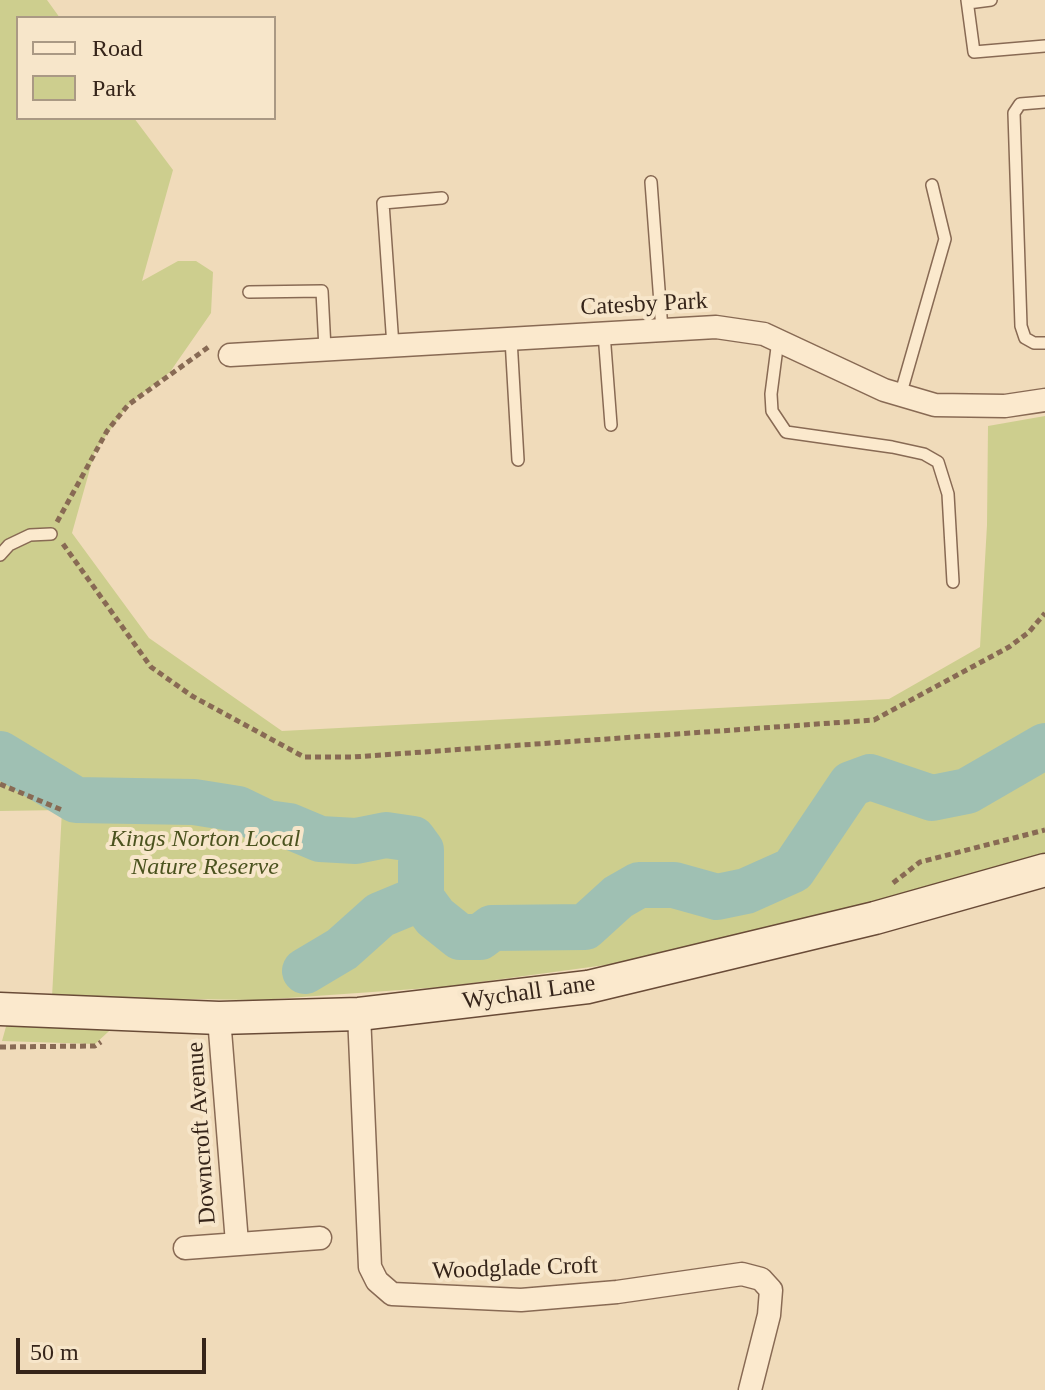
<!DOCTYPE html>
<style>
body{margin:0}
#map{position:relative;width:1045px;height:1390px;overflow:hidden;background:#f0dbba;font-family:Georgia,serif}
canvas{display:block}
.legend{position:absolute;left:16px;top:16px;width:260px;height:104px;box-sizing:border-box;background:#f7e6ca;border:2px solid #aa9984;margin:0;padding:10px 14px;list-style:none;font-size:24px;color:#36251a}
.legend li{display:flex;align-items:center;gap:16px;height:40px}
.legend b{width:40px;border:2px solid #aa9984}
.scale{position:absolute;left:16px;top:1338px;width:190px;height:36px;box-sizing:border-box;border:4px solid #36251a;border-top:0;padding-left:10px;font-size:24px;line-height:28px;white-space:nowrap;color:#36251a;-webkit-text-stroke:6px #f7e6ca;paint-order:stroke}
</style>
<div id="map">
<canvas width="1045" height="1390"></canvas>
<ul class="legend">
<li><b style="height:10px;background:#fbe9cd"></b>Road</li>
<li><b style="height:22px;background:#cdce8e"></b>Park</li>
</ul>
<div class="scale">50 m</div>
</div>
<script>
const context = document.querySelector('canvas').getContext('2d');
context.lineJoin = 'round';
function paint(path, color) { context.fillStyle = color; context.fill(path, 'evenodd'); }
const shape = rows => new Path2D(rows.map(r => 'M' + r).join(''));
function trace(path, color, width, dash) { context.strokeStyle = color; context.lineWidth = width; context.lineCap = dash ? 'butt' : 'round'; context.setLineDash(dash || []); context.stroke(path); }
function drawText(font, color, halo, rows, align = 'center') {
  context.font = font + ' Georgia,serif'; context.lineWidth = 8; context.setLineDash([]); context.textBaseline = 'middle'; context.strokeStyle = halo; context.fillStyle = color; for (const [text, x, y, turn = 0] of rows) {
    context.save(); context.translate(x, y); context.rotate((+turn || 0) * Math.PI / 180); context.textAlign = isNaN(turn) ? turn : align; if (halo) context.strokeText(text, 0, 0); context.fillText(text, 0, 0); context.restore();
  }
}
paint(shape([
 [0,0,47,0,60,18,18,18,18,118,134,118,173,170,142,281,178,261,196,261,213,272,211,313,170,372,128,405,95,451,72,533,149,638,282,731,889,699,980,647,987,525,988,426,1045,416,1045,854,866,907,613,964,443,987,259,1000,52,997,62,810,0,811],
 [120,1021,95,1044,2,1041,7,1023]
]), '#cdce8e');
trace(shape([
 [0,754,76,800,194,802,238,809,267,823,289,826,320,839,356,841,386,835,413,839,421,850,421,898],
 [421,898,435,917,460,937,480,937,492,928,585,927,618,897,639,885,674,885,717,897,746,891,793,870,851,784,870,777,932,798,967,791,1045,746],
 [305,971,342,949,380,915,421,898]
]), '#9fc0b3', 46);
const lane = shape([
 [967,0,974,52,1045,46],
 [968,3,991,0],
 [1045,102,1020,104,1014,113,1021,326,1025,338,1034,343,1045,343],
 [651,182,662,330],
 [249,292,322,291,325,349],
 [604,333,611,425],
 [511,339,518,460],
 [778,340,771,394,772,411,786,432,892,447,924,454,938,462,948,494,953,582],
 [393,346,383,203,442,198],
 [900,396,945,239,932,185],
 [0,555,9,545,30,535,51,534]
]);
const street = shape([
 [230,355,716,327,764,334,884,390,935,405,1005,406,1045,400],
 [359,1014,370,1267,377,1281,392,1294,521,1300,617,1292,742,1274,761,1279,771,1290,769,1315,750,1390],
 [219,1018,237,1243],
 [185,1248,320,1238]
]);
const secondary = shape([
 [0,1009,219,1018,359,1014,588,987,875,918,1045,870]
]);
trace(lane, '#886a54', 14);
trace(street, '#886a54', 25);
trace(secondary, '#694b37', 35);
trace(shape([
 [57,522,107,431,128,405,210,346],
 [63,544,151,667,192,696,304,757,353,757,874,720,1009,647,1029,632,1045,613],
 [0,784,62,810],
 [893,883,920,862,1045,830],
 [0,1047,95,1046,101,1042]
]), '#886a54', 5, [6, 4]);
trace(lane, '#fbe9cd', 11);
trace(street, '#fbe9cd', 22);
trace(secondary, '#fbe9cd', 32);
drawText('24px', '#36251a', '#f7e6ca', [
 ["Catesby Park",644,305,-3],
 ["Wychall Lane",529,993,-8],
 ["Downcroft Avenue",202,1133,-94],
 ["Woodglade Croft",515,1269,-2]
]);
drawText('italic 24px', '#4b531f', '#f7e6ca', [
 ["Kings Norton Local",205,840],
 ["Nature Reserve",205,868]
]);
</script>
